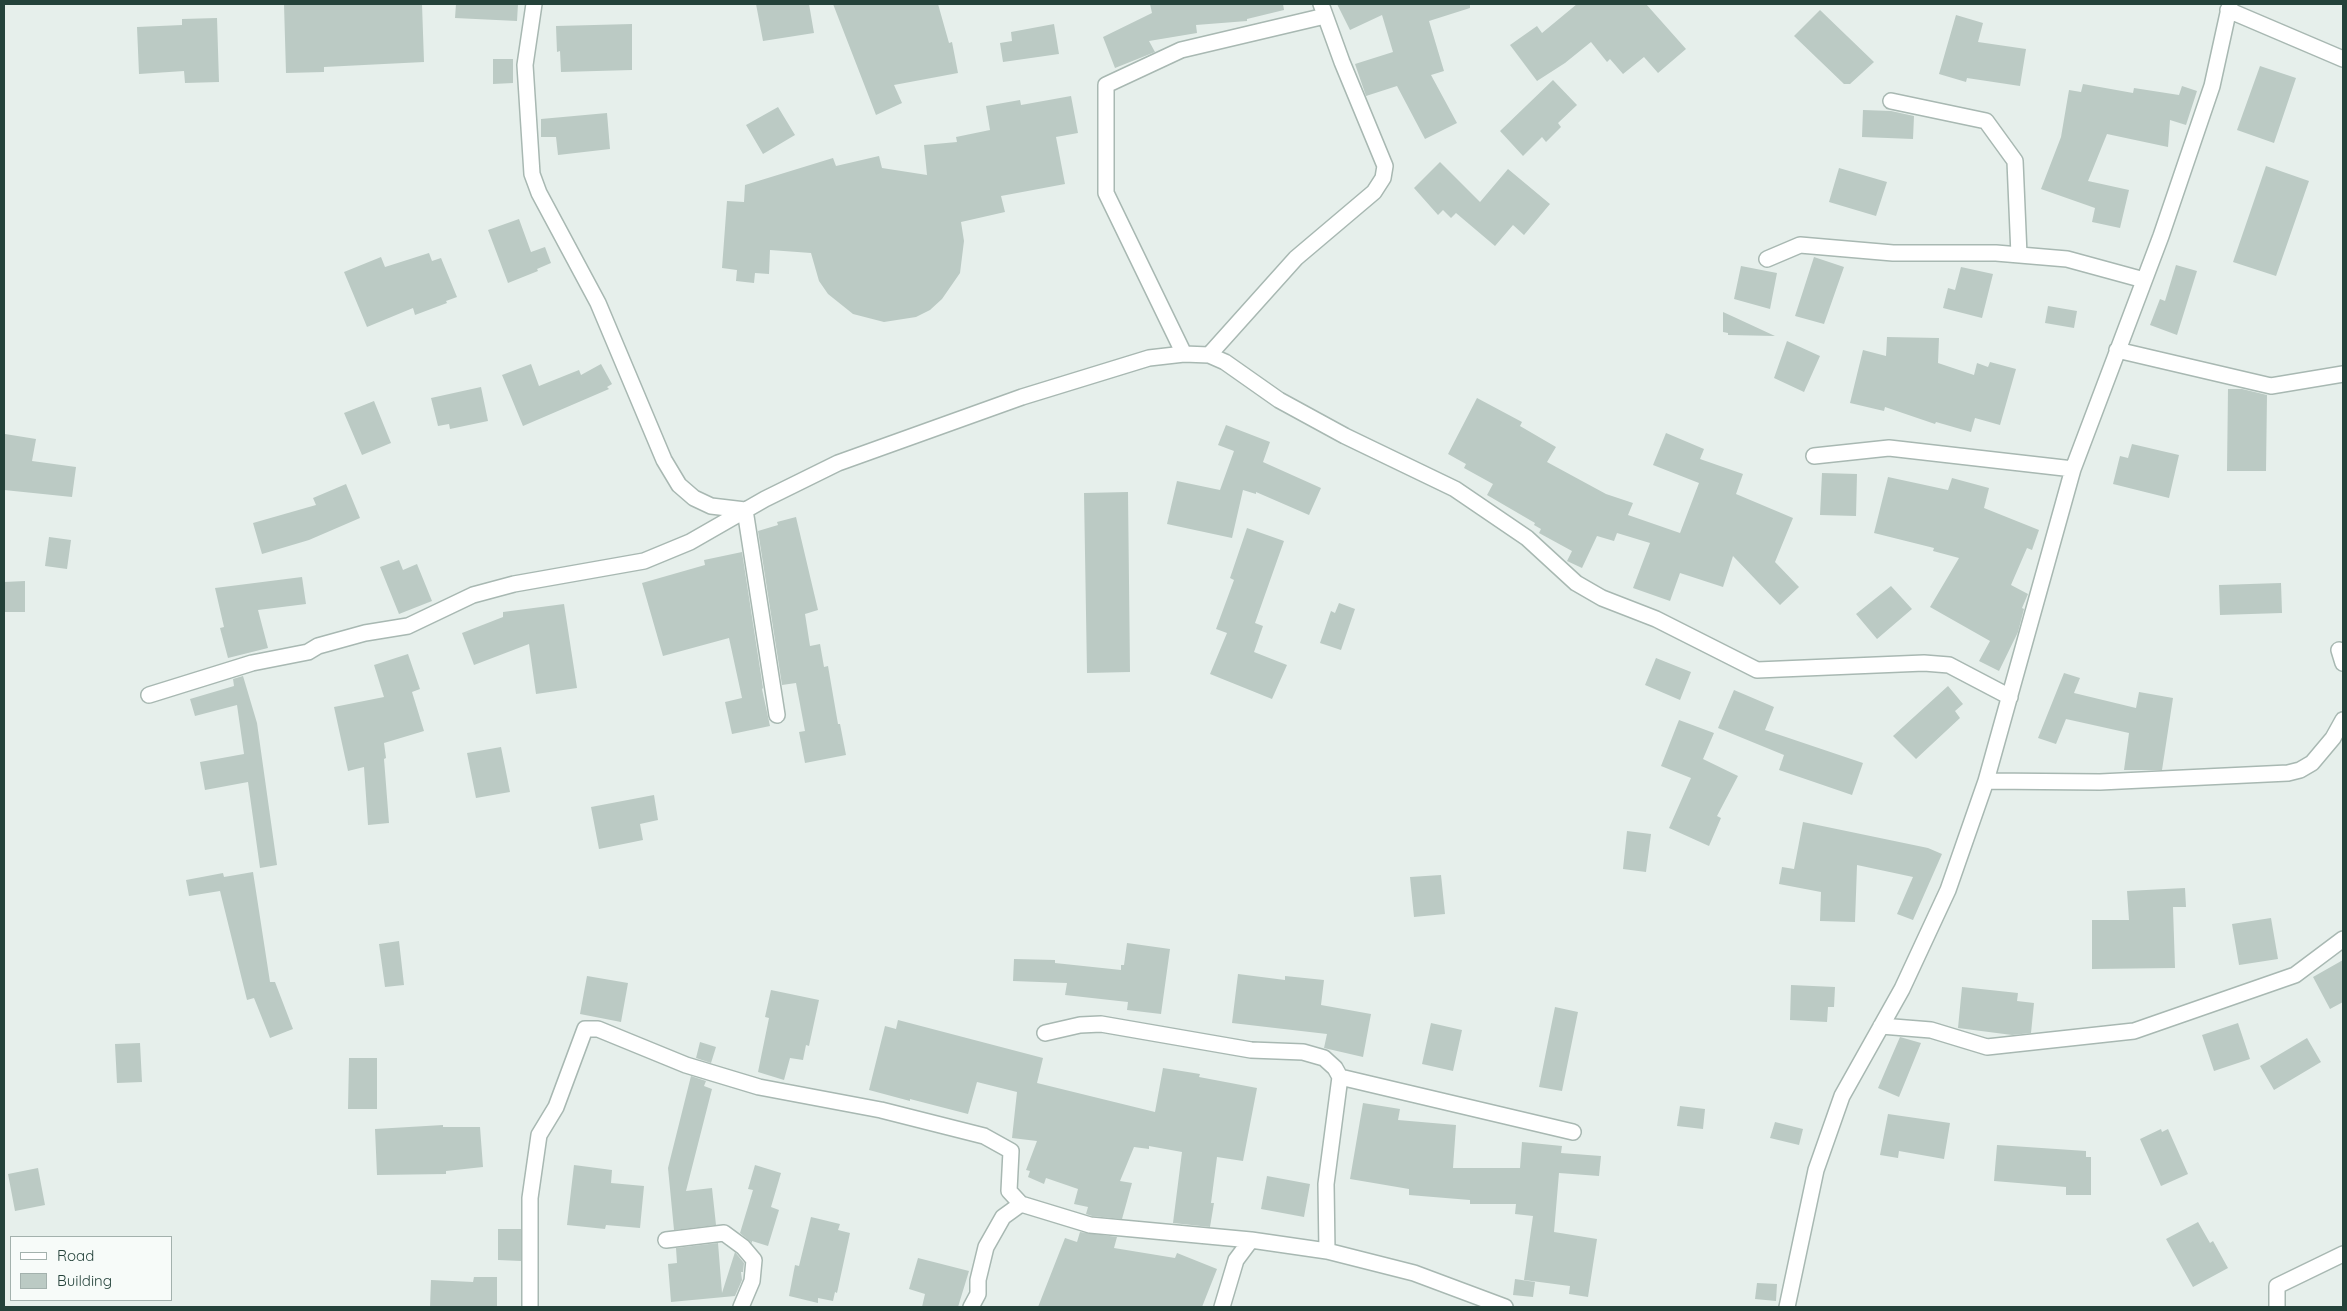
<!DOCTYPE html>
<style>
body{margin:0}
#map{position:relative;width:2347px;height:1311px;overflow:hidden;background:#e6efeb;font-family:Quicksand,sans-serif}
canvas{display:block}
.frame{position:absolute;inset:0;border:5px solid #24423a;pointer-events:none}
.legend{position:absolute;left:10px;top:1236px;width:162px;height:65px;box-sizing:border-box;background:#f7fbf9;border:1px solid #a3b1ad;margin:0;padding:6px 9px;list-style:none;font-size:15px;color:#24423a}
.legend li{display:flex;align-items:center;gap:10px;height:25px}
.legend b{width:25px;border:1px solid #a3b1ad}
</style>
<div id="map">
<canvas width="2347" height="1311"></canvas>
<div class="frame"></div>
<ul class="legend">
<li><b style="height:6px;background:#fff"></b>Road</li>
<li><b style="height:14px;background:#bbcac4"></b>Building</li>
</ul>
</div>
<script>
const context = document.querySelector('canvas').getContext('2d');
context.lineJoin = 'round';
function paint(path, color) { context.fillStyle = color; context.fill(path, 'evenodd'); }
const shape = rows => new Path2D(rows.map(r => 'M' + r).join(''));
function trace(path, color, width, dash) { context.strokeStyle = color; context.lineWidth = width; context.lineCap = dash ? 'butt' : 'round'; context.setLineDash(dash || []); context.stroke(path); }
paint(shape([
 [284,4,422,4,424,62,324,67,324,72,286,73],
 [456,4,518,4,517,21,455,18],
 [756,4,809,4,814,33,763,41],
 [833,4,938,4,949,43,952,42,958,73,894,85,902,103,876,115],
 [1150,4,1283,4,1284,10,1247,19,1247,21,1196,25,1197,33,1149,41,1155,52,1115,68,1103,37,1152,13],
 [1337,4,1470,4,1470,8,1429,21,1444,71,1431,75,1457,123,1425,139,1397,86,1366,96,1355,64,1393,52,1382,15,1350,30],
 [1577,4,1646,4,1686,49,1658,73,1644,57,1623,74,1610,59,1607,62,1591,42,1565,63,1537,81,1510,45,1537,26,1542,33],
 [1820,10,1874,62,1850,84,1844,84,1794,36],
 [1956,15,1983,23,1978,42,2026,49,2020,86,1967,78,1966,82,1939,74],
 [217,18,219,82,185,83,184,71,139,74,137,27,182,25,182,19],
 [632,24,632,70,561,72,560,51,557,52,556,26],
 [1054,24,1059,54,1003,62,1000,43,1012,41,1011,32],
 [493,59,513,59,513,83,493,84],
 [2260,66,2296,78,2274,143,2237,130],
 [1553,80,1577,105,1558,123,1561,127,1546,142,1542,137,1523,156,1500,131],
 [2083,84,2133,93,2134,88,2179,95,2182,86,2197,91,2186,125,2170,120,2168,147,2107,134,2088,181,2129,190,2120,228,2092,222,2095,208,2041,189,2061,137,2069,90,2081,92],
 [1071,96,1078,133,1056,137,1065,184,1001,196,1005,212,961,222,964,241,960,273,942,299,930,310,916,317,884,322,853,314,828,294,819,281,811,253,770,250,769,274,755,273,754,283,736,281,737,270,722,268,727,201,744,202,745,185,833,158,836,166,879,156,882,168,927,175,924,145,957,142,956,137,990,130,986,106,1020,100,1021,105],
 [778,107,795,135,763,154,746,125],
 [1863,110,1891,111,1914,116,1913,139,1862,137],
 [607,113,610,149,558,155,556,137,541,137,541,119],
 [1440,162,1480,202,1508,169,1550,204,1524,235,1513,225,1495,246,1456,213,1451,218,1443,210,1438,215,1414,188],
 [2266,166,2309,181,2276,276,2233,262],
 [1839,168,1887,182,1876,216,1829,202],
 [519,219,531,252,545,247,551,263,537,269,538,271,508,283,488,230],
 [429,253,432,261,441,258,457,297,446,301,447,303,415,315,413,308,367,327,344,272,381,257,385,267],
 [1814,257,1844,267,1824,324,1795,316],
 [2176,265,2197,271,2177,335,2150,325,2160,299,2165,301],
 [1741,266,1777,273,1770,309,1734,299],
 [1961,267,1993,274,1982,318,1943,308,1948,288,1955,290],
 [2048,306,2077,311,2074,328,2045,323],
 [1723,312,1734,317,1775,336,1728,335,1728,333,1723,332],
 [1887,337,1939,338,1938,363,1974,375,1977,363,1988,367,1990,362,2016,369,2000,425,1975,418,1971,432,1936,422,1935,424,1885,407,1884,411,1850,403,1863,350,1886,356],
 [1787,341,1820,356,1804,392,1774,378],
 [531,364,539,386,579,370,581,375,601,364,612,384,607,387,609,389,523,426,502,375],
 [481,387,488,421,450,429,449,424,438,426,431,398],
 [2228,389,2242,389,2267,395,2266,471,2227,471],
 [1477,398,1522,422,1520,426,1556,447,1547,462,1606,494,1633,503,1628,515,1680,533,1699,483,1653,465,1666,433,1704,449,1700,459,1743,474,1736,494,1793,518,1775,562,1799,587,1780,605,1733,556,1723,587,1680,573,1670,601,1633,588,1650,543,1617,533,1614,541,1597,536,1582,568,1567,561,1572,551,1539,533,1541,529,1534,525,1535,523,1487,495,1493,484,1464,468,1466,464,1448,454],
 [374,401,391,443,362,455,344,413],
 [1226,425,1270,442,1263,462,1321,488,1309,515,1256,492,1256,494,1243,490,1232,538,1167,524,1177,481,1220,490,1234,451,1218,445],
 [5,434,36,439,32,461,76,467,72,497,4,490],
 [2132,444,2179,455,2169,498,2113,484,2120,456,2128,458],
 [1822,473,1857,474,1856,516,1820,515],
 [1888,477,1948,490,1952,478,1989,488,1984,508,2039,530,2032,550,2027,548,2011,585,2028,594,2022,608,2024,609,2018,632,1999,671,1979,661,1990,641,1930,607,1959,558,1933,551,1934,548,1874,533],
 [346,484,360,518,309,540,262,554,253,523,316,505,313,498],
 [1128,492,1130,672,1087,673,1084,493],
 [796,517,818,610,805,614,810,646,820,644,824,667,828,666,838,724,840,724,846,755,805,763,799,732,805,731,796,683,782,685,758,531,778,525,777,522],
 [1247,528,1284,541,1255,623,1263,626,1254,652,1287,665,1272,699,1210,674,1227,633,1216,629,1234,580,1230,578],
 [49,537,71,540,67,569,45,566],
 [742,552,763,688,762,689,770,726,732,734,725,702,742,698,729,638,663,656,642,583,705,565,704,560],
 [399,560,403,570,417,564,432,601,399,614,380,567],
 [302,577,306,604,258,610,268,648,228,658,220,628,224,627,215,588],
 [25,581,25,612,4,612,4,582],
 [2281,583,2282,613,2220,615,2219,585],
 [1891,586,1912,609,1877,639,1856,614],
 [1339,603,1355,609,1341,650,1320,643,1331,611,1335,613],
 [564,604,577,688,536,694,529,644,474,665,462,633,503,617,503,612],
 [408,654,420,689,412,692,424,731,384,743,386,758,384,759,389,823,368,825,364,767,348,771,334,707,384,697,374,665],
 [1656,658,1691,672,1680,700,1645,685],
 [2064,673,2080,678,2074,693,2136,708,2139,692,2173,698,2162,770,2124,770,2129,733,2066,719,2056,744,2038,738],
 [243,676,257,723,277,865,260,868,248,782,205,790,200,762,244,754,237,705,195,716,190,699,234,686,233,679],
 [1948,686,1963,704,1955,711,1960,718,1916,759,1893,736],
 [1734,690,1774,707,1765,730,1863,763,1852,795,1779,770,1784,755,1718,728],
 [1679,720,1714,733,1703,759,1738,776,1717,816,1721,818,1709,846,1669,828,1691,778,1661,766],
 [501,747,510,792,476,798,467,753],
 [654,795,658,820,640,824,643,840,599,849,591,807],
 [1803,822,1928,848,1942,854,1913,920,1897,914,1913,877,1857,865,1855,922,1820,921,1821,892,1779,884,1782,867,1794,869],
 [1627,831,1651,834,1646,872,1623,869],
 [253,872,270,982,275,982,293,1029,270,1038,254,998,247,1000,220,891,189,896,186,880,223,873,224,877],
 [1441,875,1445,914,1414,917,1410,877],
 [2185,888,2186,907,2173,907,2175,968,2092,969,2092,920,2129,920,2127,891],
 [2271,918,2278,959,2239,965,2232,924],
 [399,941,404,985,385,987,379,944],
 [1127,943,1170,949,1161,1014,1127,1010,1128,1002,1065,995,1067,983,1013,981,1014,959,1055,960,1055,963,1121,970,1121,965,1124,965],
 [2343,960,2343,1002,2330,1009,2313,977],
 [1238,974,1285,980,1285,976,1324,980,1321,1005,1371,1014,1363,1057,1324,1048,1327,1034,1232,1023],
 [587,976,628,983,621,1022,580,1014],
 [1791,985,1835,987,1834,1007,1828,1007,1827,1022,1790,1020],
 [1962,987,2018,993,2017,1001,2034,1003,2031,1033,2012,1035,1958,1028],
 [771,990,819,1000,809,1046,806,1045,803,1060,790,1058,784,1080,758,1072,769,1018,765,1017],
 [1555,1007,1578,1012,1562,1091,1539,1087],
 [898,1020,1043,1058,1037,1083,1155,1112,1163,1068,1200,1074,1199,1077,1257,1088,1243,1161,1217,1157,1211,1203,1214,1203,1210,1227,1173,1223,1182,1152,1149,1146,1149,1149,1134,1147,1120,1181,1132,1183,1122,1219,1092,1216,1086,1214,1088,1207,1074,1204,1078,1189,1046,1178,1044,1184,1028,1177,1030,1171,1026,1170,1037,1141,1012,1138,1017,1092,977,1082,968,1114,910,1099,910,1101,869,1090,885,1026,896,1029],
 [1431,1023,1462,1030,1453,1071,1422,1064],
 [2238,1023,2250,1059,2214,1071,2202,1035],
 [1900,1037,1921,1043,1899,1097,1878,1088],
 [2307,1038,2321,1062,2274,1090,2260,1066],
 [700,1042,716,1047,711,1063,696,1058],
 [140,1043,142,1082,117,1083,115,1044],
 [349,1058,377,1058,377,1109,348,1109],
 [691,1076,706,1081,704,1086,712,1089,686,1191,712,1188,716,1225,674,1230,668,1168],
 [1363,1103,1400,1109,1398,1120,1456,1125,1453,1168,1520,1168,1522,1142,1562,1146,1561,1153,1601,1156,1599,1176,1559,1173,1554,1232,1597,1239,1588,1297,1569,1294,1570,1286,1524,1280,1533,1216,1515,1214,1516,1204,1470,1204,1470,1200,1409,1195,1409,1189,1350,1179],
 [1680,1106,1705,1109,1703,1129,1677,1126],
 [1888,1114,1950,1123,1944,1159,1899,1151,1898,1158,1880,1155],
 [1775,1122,1803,1129,1799,1145,1770,1138],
 [443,1125,443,1127,480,1127,483,1167,446,1171,446,1174,377,1175,375,1129],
 [2161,1129,2162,1132,2168,1129,2188,1174,2161,1186,2140,1139],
 [1997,1145,2086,1151,2086,1157,2091,1157,2091,1195,2066,1195,2066,1187,1994,1181],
 [574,1165,612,1170,611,1183,644,1186,640,1228,606,1225,605,1229,567,1225],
 [755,1165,781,1173,771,1207,779,1210,768,1246,752,1241,752,1243,740,1233,753,1190,748,1189],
 [38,1168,45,1205,15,1211,8,1174],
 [1267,1176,1310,1184,1304,1217,1261,1209],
 [811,1217,840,1224,838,1230,850,1233,837,1293,835,1292,833,1301,818,1298,818,1303,789,1296,795,1265,799,1266],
 [2198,1222,2210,1243,2213,1241,2228,1268,2193,1287,2166,1239],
 [498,1229,521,1229,521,1261,498,1260],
 [1080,1232,1117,1237,1114,1248,1175,1258,1177,1253,1217,1269,1202,1307,1038,1307,1065,1238,1077,1242],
 [718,1243,722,1293,735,1252,744,1263,743,1272,741,1272,742,1280,735,1296,671,1302,668,1264,677,1263,676,1248],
 [918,1258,969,1271,958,1307,922,1307,925,1294,909,1289],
 [474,1277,497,1277,497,1307,430,1307,431,1280,473,1282],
 [1515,1279,1535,1282,1533,1297,1513,1295],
 [1757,1283,1777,1284,1776,1301,1755,1299]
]), '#bbcac4');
const minor = shape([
 [534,4,525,65,532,174,539,193,598,303,664,460,679,485,694,498,711,506,745,510],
 [2228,10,2343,59],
 [1891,101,1986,121,2015,161,2019,255],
 [1767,259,1800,245,1893,253,1996,253,2067,259,2144,280],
 [2117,350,2271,386,2343,374],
 [1184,354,1106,193,1106,85,1181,50,1325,16],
 [1209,355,1296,258,1374,192,1383,178,1385,166,1342,62,1321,4],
 [1814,456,1889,448,2073,469],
 [745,510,777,715],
 [2339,650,2343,663],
 [149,695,252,663,308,652,318,646,365,633,408,626,473,595,514,584,644,561,690,542,765,499,838,463,1022,397,1149,358,1184,354,1209,355,1225,362,1279,400,1345,436,1455,489,1527,538,1576,583,1602,598,1656,619,1757,670,1924,663,1949,665,2010,697],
 [1986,781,2100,782,2288,773,2300,770,2312,763,2333,738,2343,720],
 [1881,1026,1931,1030,1987,1047,2134,1031,2295,975,2343,939],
 [1045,1033,1080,1025,1101,1024,1251,1050,1303,1052,1324,1058,1335,1068,1340,1077,1326,1184,1327,1251],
 [1340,1077,1573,1132],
 [666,1240,724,1233,743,1247,754,1260,752,1281,741,1307],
 [530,1307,530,1198,539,1135,556,1107,585,1029,598,1029,686,1065,759,1087,881,1110,984,1136,1011,1151,1009,1191,1021,1204,1090,1225,1251,1240,1327,1251,1414,1273,1505,1307],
 [971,1307,978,1294,978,1280,986,1247,1003,1217,1021,1204],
 [1222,1307,1236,1260,1251,1240],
 [1787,1307,1816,1170,1842,1096,1902,989,1948,890,1986,781,2073,469,2161,236,2212,86,2230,4],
 [2277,1307,2277,1286,2343,1254]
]);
trace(minor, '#a8b8b2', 18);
trace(minor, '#fff', 15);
</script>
